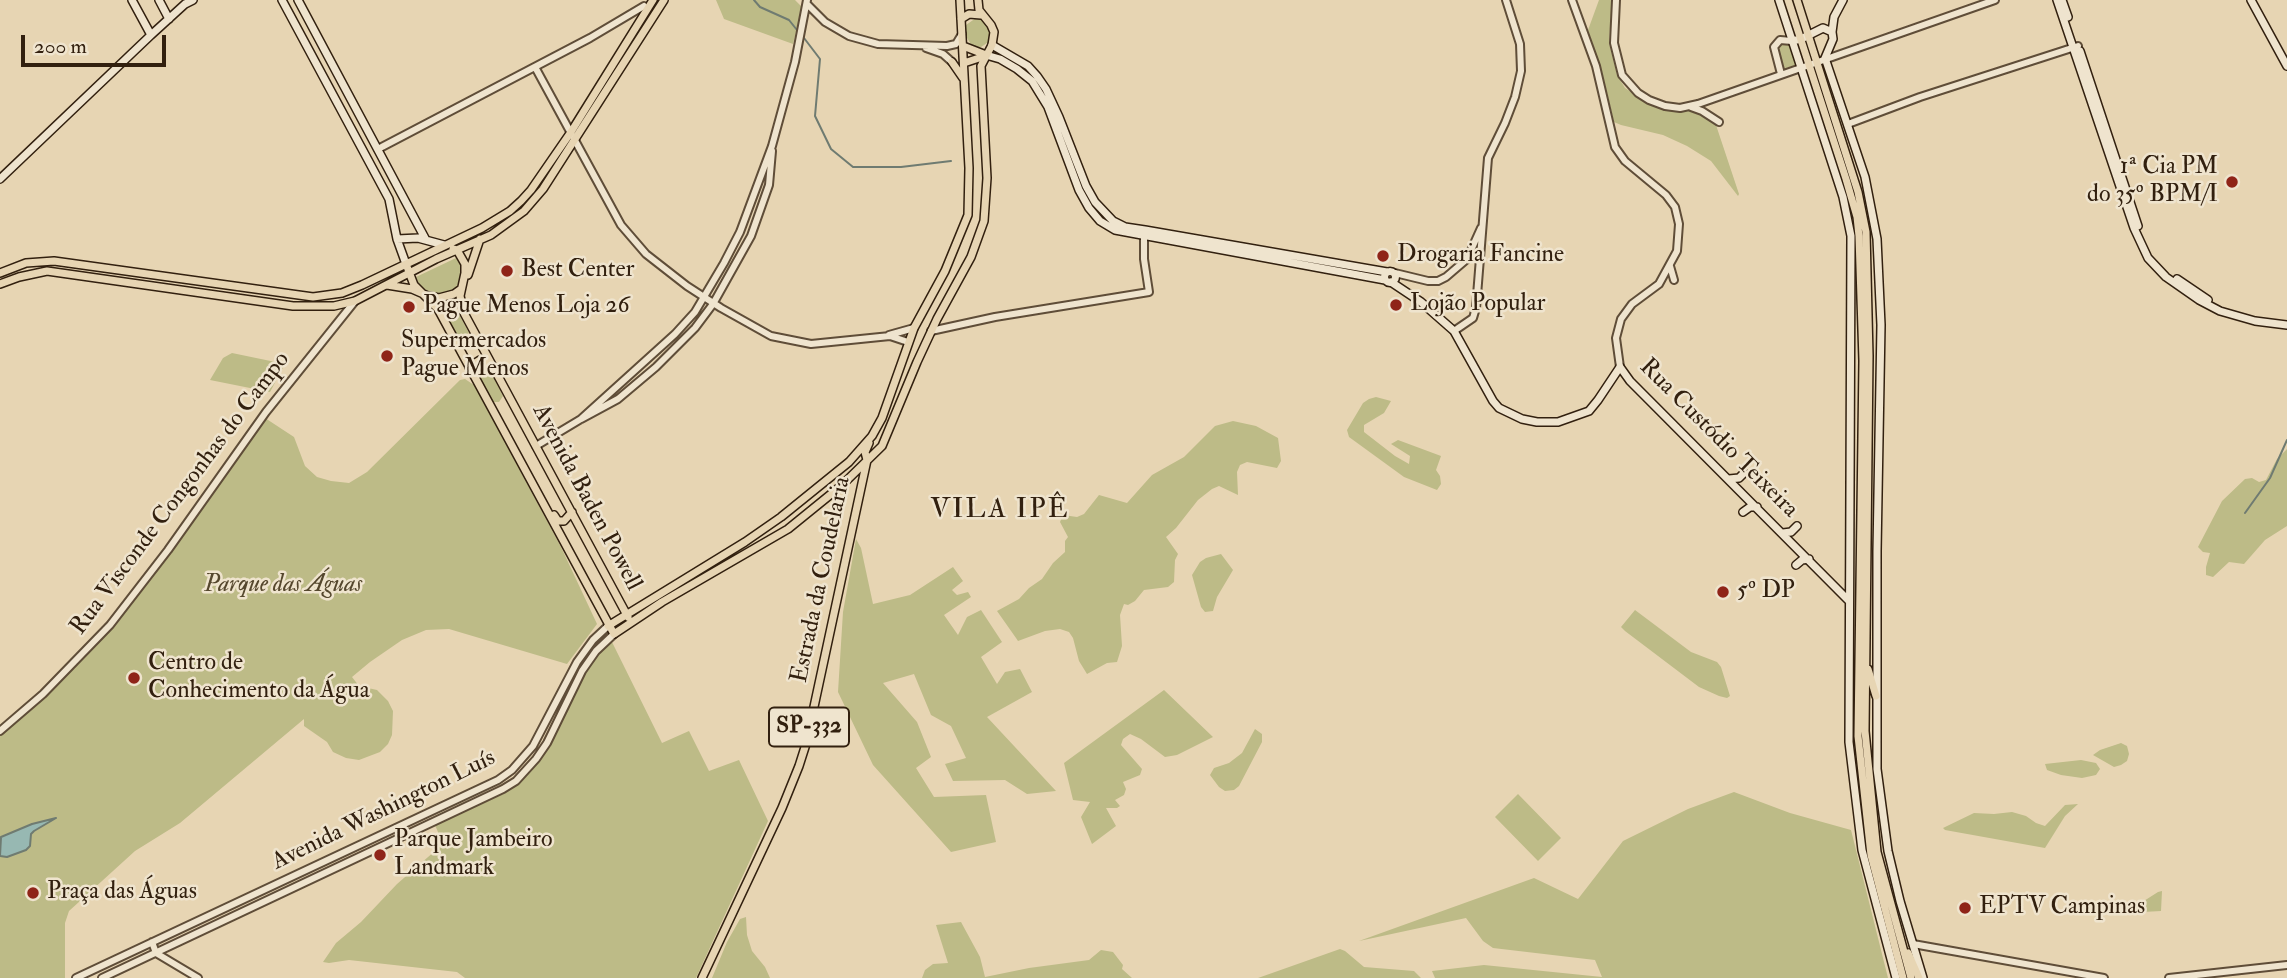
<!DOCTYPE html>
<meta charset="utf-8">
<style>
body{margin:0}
#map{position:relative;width:2287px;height:978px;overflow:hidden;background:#e7d5b3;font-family:"IM FELL Double Pica",serif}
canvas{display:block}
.scale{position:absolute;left:21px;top:35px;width:145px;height:32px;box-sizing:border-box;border:4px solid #32200f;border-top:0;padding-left:9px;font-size:21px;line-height:24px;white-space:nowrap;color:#32200f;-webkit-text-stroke:5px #efe4ce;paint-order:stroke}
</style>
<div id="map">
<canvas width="2287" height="978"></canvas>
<div class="scale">200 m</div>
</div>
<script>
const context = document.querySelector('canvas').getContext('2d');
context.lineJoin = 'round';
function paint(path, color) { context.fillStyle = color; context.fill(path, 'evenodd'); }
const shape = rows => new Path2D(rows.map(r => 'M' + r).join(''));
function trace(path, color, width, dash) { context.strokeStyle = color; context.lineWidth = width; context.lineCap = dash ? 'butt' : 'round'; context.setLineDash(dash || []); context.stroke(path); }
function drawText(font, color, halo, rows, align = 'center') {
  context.font = font + ' "IM FELL Double Pica",serif'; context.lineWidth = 5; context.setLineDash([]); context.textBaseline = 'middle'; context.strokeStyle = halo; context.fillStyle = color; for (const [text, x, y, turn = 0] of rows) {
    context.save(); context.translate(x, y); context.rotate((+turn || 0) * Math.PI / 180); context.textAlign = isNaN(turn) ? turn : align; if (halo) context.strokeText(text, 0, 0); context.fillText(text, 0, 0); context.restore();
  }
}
paint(shape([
 [716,0,795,0,802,7,793,44,724,19],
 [1599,0,1612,0,1609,43,1617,75,1625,88,1652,105,1679,110,1698,109,1714,119,1739,194,1738,196,1711,161,1687,146,1663,135,1621,125,1614,122,1602,72,1588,30],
 [976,18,984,21,990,28,990,41,981,47,975,47,970,43,966,36,966,25],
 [1783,43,1790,44,1795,65,1784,69,1777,47],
 [456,258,462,266,462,273,457,287,450,293,432,295,419,285,416,277],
 [449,300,452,301,469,333,462,336,458,343,440,308,443,301],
 [232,353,285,364,270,392,210,380,223,358],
 [481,365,489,368,503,396,499,402,493,402,489,398,475,370],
 [465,379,474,385,561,547,597,624,567,664,449,629,426,630,402,640,370,662,352,677,359,686,377,690,388,701,393,711,392,735,388,744,380,752,359,760,346,758,333,752,327,742,304,726,304,719,180,823,135,851,69,911,65,923,65,978,0,978,0,732,110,629,265,418,294,437,305,466,317,477,331,481,349,483,367,472,460,380],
 [1376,397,1391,401,1384,413,1364,425,1364,432,1395,456,1409,464,1410,456,1391,444,1398,440,1441,456,1436,470,1440,476,1441,484,1437,490,1404,477,1349,437,1347,430,1363,403,1369,399],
 [1233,421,1256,426,1278,438,1281,461,1277,468,1247,462,1240,465,1237,472,1238,495,1219,486,1212,489,1198,500,1176,528,1166,537,1178,554,1175,560,1174,582,1168,587,1144,590,1135,601,1128,605,1124,604,1120,615,1122,646,1117,662,1107,663,1087,674,1079,661,1073,638,1069,632,1060,629,1045,631,1018,641,1016,638,997,611,1019,599,1029,588,1042,579,1053,563,1065,552,1065,541,1068,537,1060,522,1063,515,1077,517,1084,514,1099,495,1127,503,1152,475,1184,457,1215,426],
 [2287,449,2287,526,2265,540,2244,564,2229,562,2213,577,2206,575,2206,567,2210,553,2203,552,2198,547,2222,501,2245,479,2252,478,2259,482,2266,480,2277,459],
 [856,539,861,548,873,604,910,595,953,567,963,581,952,590,957,595,968,592,971,597,944,615,958,635,967,617,981,610,1002,642,981,657,997,684,1005,672,1020,669,1032,692,987,717,1056,791,1027,794,1005,780,953,781,945,764,966,758,951,726,931,715,914,674,883,683,917,722,931,757,916,768,934,797,986,795,996,842,951,852,873,765,838,692,843,612],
 [1221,554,1233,570,1217,597,1213,611,1205,612,1201,607,1192,575,1200,562,1206,558],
 [1635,610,1691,652,1717,662,1721,667,1730,696,1727,698,1719,696,1699,687,1625,631,1621,627],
 [611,640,662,743,689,731,709,771,739,760,768,821,696,978,465,978,457,972,349,960,329,963,323,962,336,943,361,922,397,884,443,844,435,825,503,794,527,773,591,663],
 [1164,690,1213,737,1177,755,1165,757,1141,739,1130,734,1123,739,1121,745,1142,769,1140,775,1123,782,1126,789,1124,795,1115,800,1120,806,1117,808,1106,808,1116,826,1092,844,1081,817,1090,802,1073,800,1064,763],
 [1255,729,1262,734,1262,742,1239,786,1234,790,1225,791,1219,787,1210,775,1214,768,1229,763,1242,753],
 [2121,743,2127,746,2129,754,2127,761,2121,765,2114,767,2093,755,2100,750],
 [2081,760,2096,763,2100,769,2096,775,2082,778,2061,775,2047,770,2045,764],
 [1734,792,1790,813,1851,830,1888,978,1435,978,1432,971,1484,965,1602,977,1595,960,1493,948,1483,941,1466,918,1359,941,1534,878,1578,899,1623,841,1688,809],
 [1518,794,1561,838,1538,861,1495,817],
 [2078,804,2065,816,2045,848,1945,830,1943,828,1974,813,1994,814,2012,812,2026,816,2036,823,2045,826,2065,805],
 [2162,891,2161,911,2125,913,2158,892],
 [746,917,747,935,752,951,765,967,770,978,712,978,727,942,740,919],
 [961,922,980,957,985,977,1029,968,1089,960,1101,950,1113,952,1123,965,1122,969,1132,978,922,978,925,970,933,964,948,963,936,925],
 [1340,949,1345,951,1364,967,1414,971,1421,978,1258,978]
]), '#bdbb87');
const water = shape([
 [56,818,34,831,31,834,30,846,26,850,7,857,0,856,1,837,32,824,56,818]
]);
paint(water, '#97b8b2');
trace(water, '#6f7b71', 2);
trace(shape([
 [754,0,760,7,789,20,797,30],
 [804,38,820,59,815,116,831,149,853,167,901,167,951,161],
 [2245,513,2270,478,2287,440]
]), '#6f7b71', 2);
const tertiary = shape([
 [1572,0,1596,66,1615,147,1625,161,1666,195,1675,207,1679,224,1677,251,1659,284,1632,304,1621,319,1616,338,1620,367],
 [1616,0,1614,43,1622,75,1638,93,1649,100,1665,106,1680,108,1698,104,1995,0],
 [807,4,825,22,849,36,878,44,947,46,956,44,962,34],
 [926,48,943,54,952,62],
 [535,67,621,225,646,254,687,286,721,308,771,336,811,344,890,336,908,342],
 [1781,74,1774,47,1780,40,1792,41],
 [1691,107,1702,111,1719,122],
 [1848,124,1920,97,2078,46],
 [378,149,590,38,644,6],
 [1670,266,1674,280],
 [1395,273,1428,281,1438,281,1446,277,1467,259,1481,228],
 [931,331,995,317,1149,292,1144,259,1144,232],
 [1454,331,1473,318,1476,308,1488,158,1505,123,1515,97,1521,71,1520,44,1506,0],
 [889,335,914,328],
 [581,419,675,334,695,312,724,263,740,232,772,146,795,62,807,0],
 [536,446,581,419,618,399,656,367,695,328,713,304,751,236,769,185,772,151],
 [0,731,43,694,110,625,168,550,266,412,355,301],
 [152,942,156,953,198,978],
 [1913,944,2104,978],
 [76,978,498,780,512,770,533,746,577,662,593,640,608,626],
 [102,978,503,789,516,781,536,759,547,743,582,671,596,651,614,634],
 [2169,978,2287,965]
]);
const secondary = shape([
 [132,0,151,35],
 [159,0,169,19],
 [282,0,389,199,397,239,406,264],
 [298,0,426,240],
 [1779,0,1843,197,1851,236,1849,742,1862,850,1896,978],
 [2057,0,2134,228,2148,258,2166,277,2199,300,2220,311,2255,321,2287,325],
 [2062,0,2068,17],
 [2251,0,2287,66],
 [1832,32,1834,17,1843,0],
 [1792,41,1801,39,1823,28,1832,32,1833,39,1825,58,1865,177,1877,239,1881,325,1877,551,1877,769,1888,851,1900,901,1923,978],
 [992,45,1028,66,1037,76,1046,89,1059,117,1086,186,1095,202,1113,221,1125,227,1145,230,1387,272],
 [2080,51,2138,226],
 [986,55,1000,59,1017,69,1032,81,1048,107,1079,190,1089,208,1100,221,1115,230,1385,280],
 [0,179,151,35,185,4,193,0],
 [397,239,418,238,444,245],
 '1384.5 277a5.5 5.5 0 1 1 11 0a5.5 5.5 0 1 1-11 0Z',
 [2177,279,2208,300],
 [1391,282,1421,302,1454,331,1493,401,1499,408,1522,419,1537,422,1558,422,1589,411,1598,400,1620,367,1630,381,1848,600],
 [1729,479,1739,478,1744,473],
 [1743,512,1750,507,1757,507],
 [1783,533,1791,532,1797,526],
 [1796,565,1802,560,1809,559]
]);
const primary = shape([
 [1788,0,1846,179,1857,217,1859,236,1863,361,1858,736,1871,855,1903,978],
 [1797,0,1858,192,1866,232,1869,356,1865,731,1877,852,1911,978],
 [961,19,969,14,981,15],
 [963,46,986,55],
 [952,62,963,78],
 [964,63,985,56],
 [453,249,457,250,465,264,465,273,460,296,464,313,628,617],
 [406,264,414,285,438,309,614,634,662,602,788,529,841,486,882,446,917,362,937,319,971,257,984,221,987,178,981,66,992,45,994,32,991,25,979,10,978,0],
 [0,273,26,263,54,261,313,297,342,293,362,285,482,228,510,211,521,201,531,190,571,132,653,0],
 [468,275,480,239],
 [0,284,19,277,47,271,293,306,334,306,355,301,436,259,491,235,524,211,543,189,664,0],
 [387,285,412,289,428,296,439,298,454,294,461,289],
 [469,367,480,360,491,366],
 [554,515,558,521,564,521,572,512],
 [608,626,745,542,781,517,849,462,872,436,882,418,914,328,945,271,968,215,969,168,960,0],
 [1868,669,1876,696],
 [1908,953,1919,978],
 [702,978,782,808,799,766,806,744,867,460,865,452,869,443]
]);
trace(tertiary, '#5f4d38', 10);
trace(secondary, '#32200f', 10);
trace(primary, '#32200f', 10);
trace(tertiary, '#efe4ce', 6);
trace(secondary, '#efe4ce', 7);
trace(primary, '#e7d5b3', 7);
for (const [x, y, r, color] of [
 [2232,182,7,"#8f2418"],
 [1383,256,7,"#8f2418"],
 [507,271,7,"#8f2418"],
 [1396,305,7,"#8f2418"],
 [409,307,7,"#8f2418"],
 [387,356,7,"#8f2418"],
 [1723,592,7,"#8f2418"],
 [134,678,7,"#8f2418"],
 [380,855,7,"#8f2418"],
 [33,893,7,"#8f2418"],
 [1965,908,7,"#8f2418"]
]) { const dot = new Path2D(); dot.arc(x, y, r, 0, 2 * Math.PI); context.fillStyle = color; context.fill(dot); trace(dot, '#efe4ce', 2.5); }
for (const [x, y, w] of [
 [809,727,80]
]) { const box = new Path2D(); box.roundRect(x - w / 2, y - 19.5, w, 39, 5); context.fillStyle = '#efe4ce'; context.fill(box); trace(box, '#32200f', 2); }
drawText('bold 23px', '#32200f', null, [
 ["SP-332",809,727]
]);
drawText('24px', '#32200f', '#efe4ce', [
 ["1ª Cia PM",2218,168,"right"],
 ["do 35º BPM/I",2218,196,"right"],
 ["Drogaria Fancine",1397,256],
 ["Best Center",521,271],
 ["Lojão Popular",1410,305],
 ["Pague Menos Loja 26",423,307],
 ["Supermercados",401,342],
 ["Pague Menos",401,370],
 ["5º DP",1737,592],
 ["Centro de",148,664],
 ["Conhecimento da Água",148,692],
 ["Parque Jambeiro",394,841],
 ["Landmark",394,869],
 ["Praça das Águas",47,893],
 ["EPTV Campinas",1979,908]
], 'left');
drawText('24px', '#32200f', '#efe4ce', [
 ["Rua Custódio Teixeira",1718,439,45],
 ["Rua Visconde Congonhas do Campo",181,494,-53],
 ["Avenida Baden Powell",586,498,62],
 ["Estrada da Coudelaria",822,580,-78],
 ["Avenida Washington Luís",384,811,-26]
]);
drawText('italic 24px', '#55472d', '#efe4ce', [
 ["Parque das Águas",283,586]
]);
context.letterSpacing = '2px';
drawText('28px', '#32200f', '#efe4ce', [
 ["VILA IPÊ",1000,511]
]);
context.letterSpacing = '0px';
</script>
